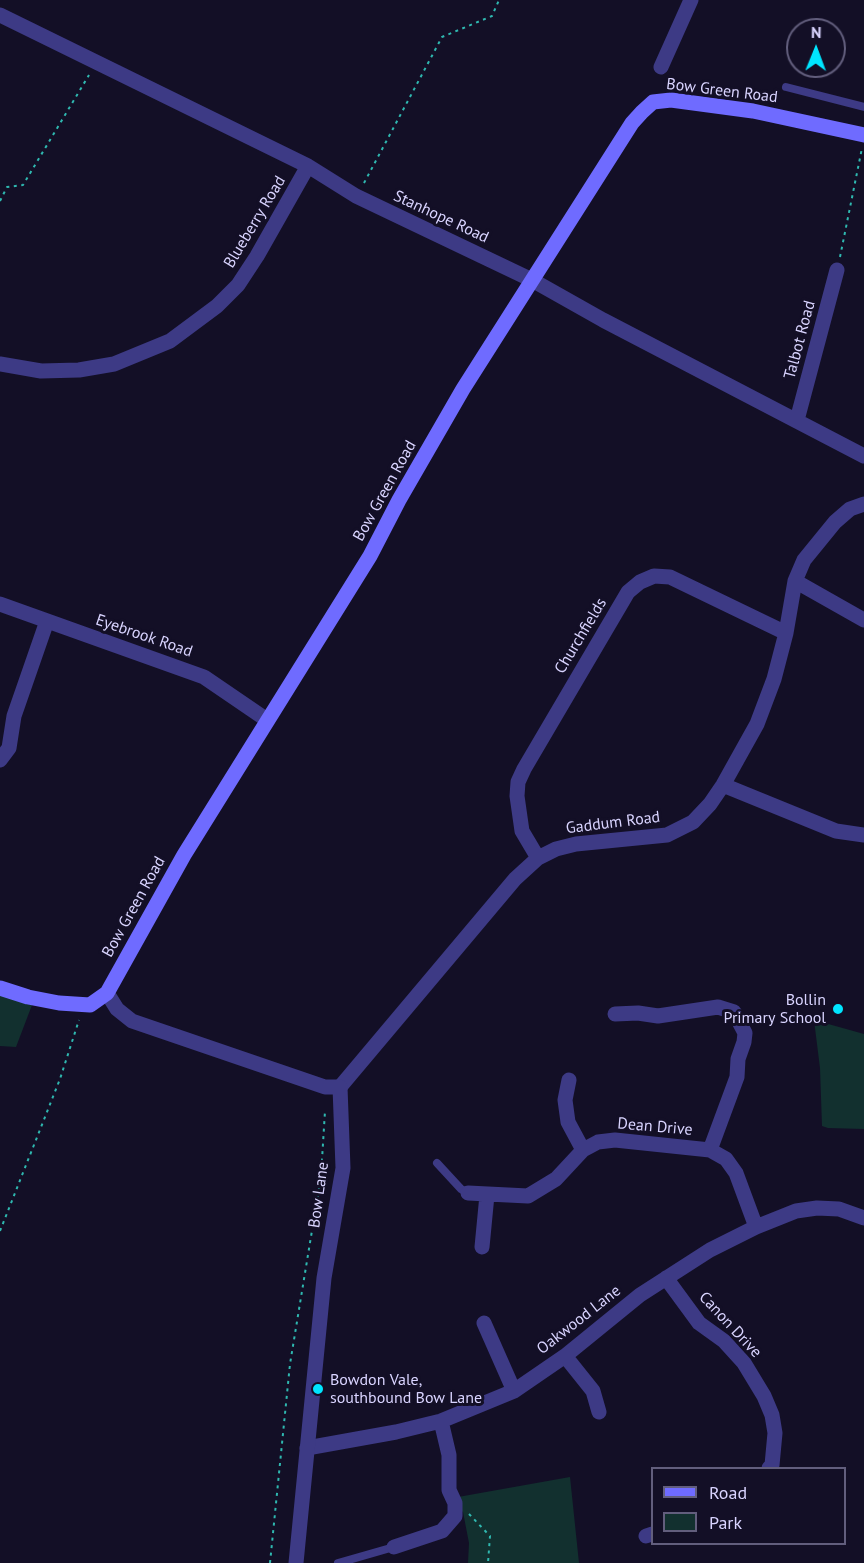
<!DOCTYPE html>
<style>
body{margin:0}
#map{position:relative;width:864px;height:1563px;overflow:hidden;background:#130f26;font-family:"PT Sans",sans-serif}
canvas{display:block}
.legend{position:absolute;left:651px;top:1467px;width:195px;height:78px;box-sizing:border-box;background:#130f26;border:2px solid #625e7d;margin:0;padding:8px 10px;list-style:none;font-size:18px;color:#d9d4ff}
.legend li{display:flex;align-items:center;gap:12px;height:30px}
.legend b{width:30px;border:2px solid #625e7d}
.north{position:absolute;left:786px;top:18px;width:60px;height:60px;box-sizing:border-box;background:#130f26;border:2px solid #625e7d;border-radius:50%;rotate:1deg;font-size:16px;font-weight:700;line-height:24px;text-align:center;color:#d9d4ff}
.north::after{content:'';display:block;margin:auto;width:21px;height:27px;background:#00e5ff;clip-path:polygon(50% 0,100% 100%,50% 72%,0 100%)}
</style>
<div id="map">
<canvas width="864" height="1563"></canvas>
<ul class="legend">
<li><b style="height:8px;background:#6f6bff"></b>Road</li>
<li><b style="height:16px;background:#12302f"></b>Park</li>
</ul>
<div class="north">N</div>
</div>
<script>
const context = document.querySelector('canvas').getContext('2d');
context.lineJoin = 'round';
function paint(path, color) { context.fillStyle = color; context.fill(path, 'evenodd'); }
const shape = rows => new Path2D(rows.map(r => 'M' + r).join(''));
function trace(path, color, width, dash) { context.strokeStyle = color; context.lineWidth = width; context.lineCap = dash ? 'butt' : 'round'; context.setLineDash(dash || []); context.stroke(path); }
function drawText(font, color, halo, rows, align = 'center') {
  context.font = font + ' "PT Sans",sans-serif'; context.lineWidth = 6; context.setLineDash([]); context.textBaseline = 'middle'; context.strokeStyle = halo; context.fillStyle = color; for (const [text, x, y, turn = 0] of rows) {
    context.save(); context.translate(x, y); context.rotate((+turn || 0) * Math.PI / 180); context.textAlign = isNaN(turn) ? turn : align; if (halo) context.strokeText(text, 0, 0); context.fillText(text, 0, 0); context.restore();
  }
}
paint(shape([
 [0,994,32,1005,16,1047,0,1046],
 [814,1020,864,1034,864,1129,828,1128,822,1126,820,1068],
 [570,1477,579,1563,468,1563,469,1543,463,1512,459,1509,458,1497]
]), '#12302f');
trace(shape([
 [364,183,442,37,492,16,499,0],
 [0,201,7,187,23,185,89,75],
 [840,257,862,148],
 [0,1231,60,1079,79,1020],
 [469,1514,490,1536,488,1563],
 [270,1563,290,1364,321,1176,325,1111]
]), '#2fb8b0', 2, [3, 4.5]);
trace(shape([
 [786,87,864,107],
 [437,1163,461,1189,468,1193],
 [338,1563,394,1547]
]), '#3d3a85', 8);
trace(shape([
 [0,15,308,166,356,196,532,280,603,320,864,456],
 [661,67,691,0],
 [0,364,41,371,79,370,114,364,170,341,217,306,238,285,257,256,308,166],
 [797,420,837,270],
 [795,581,864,620],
 [0,604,204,677,267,720],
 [0,760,9,748,14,716,47,621],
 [723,785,836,831,864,835],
 [538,858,522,831,517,796,518,782,524,769,628,592,640,582,654,576,670,577,786,633],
 [615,1014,638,1013,658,1016,718,1007,734,1012,745,1033,744,1042,738,1059,737,1077,710,1150],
 [569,1080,565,1100,568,1122,583,1150],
 [340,1087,515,879,538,858,556,849,576,844,667,835,693,822,710,804,723,785,757,724,774,679,786,633,795,581,804,560,835,522,850,509,864,504],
 [468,1193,528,1196,556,1179,583,1150,598,1142,615,1140,710,1150,726,1159,736,1173,756,1227],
 [482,1247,487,1195],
 [666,1278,699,1323,724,1341,744,1363,764,1396,772,1415,775,1433,772,1465,769,1468],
 [484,1323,514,1391],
 [565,1356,593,1391,599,1412],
 [307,1448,396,1432,441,1421,514,1391,565,1356,640,1295,710,1250,756,1227,796,1211,817,1208,839,1209,864,1218],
 [646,1536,652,1534],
 [394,1547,442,1531,455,1516,455,1503,449,1490,449,1455,441,1421]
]), '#3d3a85', 15);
trace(shape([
 [107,993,117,1009,132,1021,325,1087,340,1087,343,1168,324,1278,296,1563]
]), '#3d3a85', 15);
trace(shape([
 [0,988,28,997,59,1003,90,1005,107,993,184,855,370,556,399,500,463,389,632,123,642,112,653,102,671,100,753,111,864,135]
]), '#6f6bff', 15);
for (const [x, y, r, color] of [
 [838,1009,6,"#00e5ff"],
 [318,1389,6,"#00e5ff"]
]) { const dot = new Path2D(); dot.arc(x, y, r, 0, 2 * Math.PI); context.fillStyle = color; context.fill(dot); trace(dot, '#130f26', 2); }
drawText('16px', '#d9d4ff', '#130f26', [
 ["Bow Green Road",722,91,7],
 ["Stanhope Road",441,217,25],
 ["Blueberry Road",255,222,-59],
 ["Talbot Road",800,340,-75],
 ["Bow Green Road",385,491,-61],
 ["Eyebrook Road",144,636,19],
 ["Churchfields",581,636,-59],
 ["Gaddum Road",613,823,-7],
 ["Bow Green Road",134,907,-61],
 ["Dean Drive",655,1127,5],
 ["Bow Lane",319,1195,-82],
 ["Oakwood Lane",579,1320,-38],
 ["Canon Drive",730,1325,47]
]);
drawText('16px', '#d9d4ff', '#130f26', [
 ["Bollin",826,1000],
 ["Primary School",826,1018],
 ["Bowdon Vale,",330,1380,"left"],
 ["southbound Bow Lane",330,1398,"left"]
], 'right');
</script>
